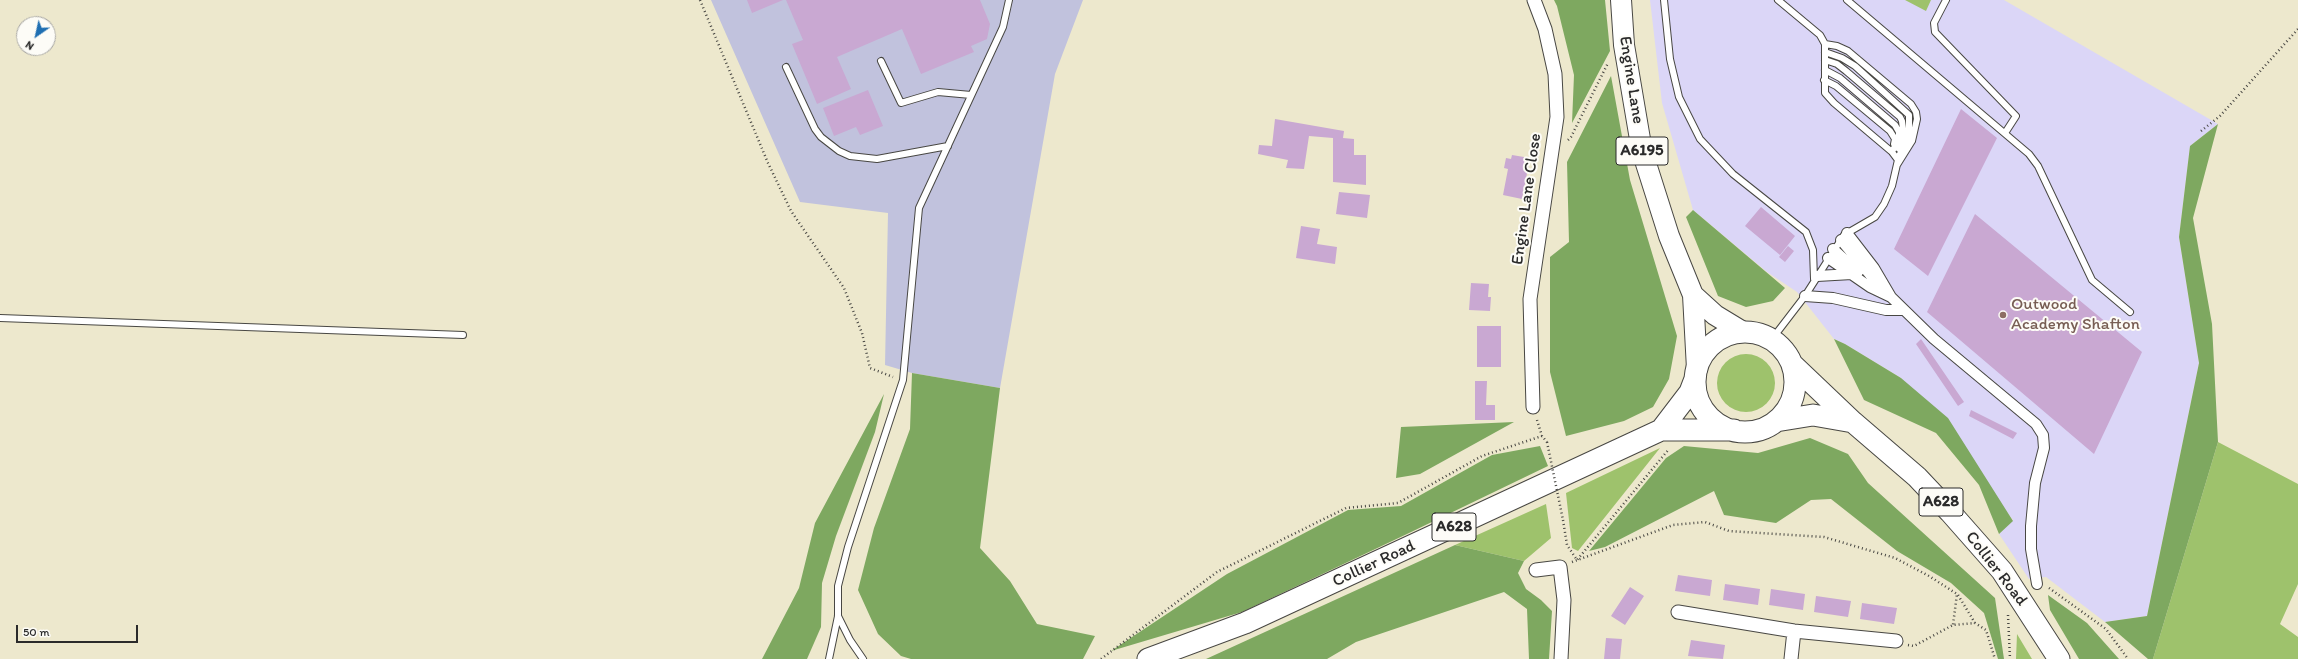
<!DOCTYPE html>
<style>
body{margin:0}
#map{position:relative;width:2298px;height:659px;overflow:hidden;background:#ede8cd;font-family:Itim,sans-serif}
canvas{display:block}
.north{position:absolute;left:16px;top:16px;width:40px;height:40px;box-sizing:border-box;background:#fdfcf7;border:1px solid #a9a8a5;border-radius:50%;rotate:214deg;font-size:11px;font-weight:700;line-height:16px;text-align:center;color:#2b2b2b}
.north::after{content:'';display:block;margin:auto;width:14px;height:18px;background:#1f6fb2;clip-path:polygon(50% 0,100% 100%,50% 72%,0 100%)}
.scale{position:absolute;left:16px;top:625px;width:122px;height:18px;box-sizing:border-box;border:2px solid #2b2b2b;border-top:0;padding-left:5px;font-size:12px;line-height:14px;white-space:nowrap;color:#2b2b2b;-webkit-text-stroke:3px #fdfcf7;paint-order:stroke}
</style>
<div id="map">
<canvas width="2298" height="659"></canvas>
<div class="north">N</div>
<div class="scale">50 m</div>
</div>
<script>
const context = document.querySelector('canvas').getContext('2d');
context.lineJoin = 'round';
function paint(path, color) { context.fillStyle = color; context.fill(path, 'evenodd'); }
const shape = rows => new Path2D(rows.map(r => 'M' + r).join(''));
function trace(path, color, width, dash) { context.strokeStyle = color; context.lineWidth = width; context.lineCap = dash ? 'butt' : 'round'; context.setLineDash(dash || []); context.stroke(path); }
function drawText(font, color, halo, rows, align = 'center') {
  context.font = font + ' Itim,sans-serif'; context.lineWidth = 4; context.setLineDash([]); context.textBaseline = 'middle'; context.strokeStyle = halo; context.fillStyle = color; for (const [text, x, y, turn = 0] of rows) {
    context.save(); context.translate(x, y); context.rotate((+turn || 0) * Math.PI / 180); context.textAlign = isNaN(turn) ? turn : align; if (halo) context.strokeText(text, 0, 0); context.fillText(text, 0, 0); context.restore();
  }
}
paint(shape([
 [1650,0,2004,0,2218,124,2190,146,2179,237,2199,363,2147,616,2105,622,2046,577,2029,579,1999,534,2013,520,1901,378,1845,344,1834,339,1797,292,1767,272,1693,210,1662,103]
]), '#dbd6f7');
paint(shape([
 [711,0,1083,0,1055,74,1000,388,912,373,885,365,888,213,800,202]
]), '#c1c2dd');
paint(shape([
 [1905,0,1931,0,1926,11],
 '1717 383a29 29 0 1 1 58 0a29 29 0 1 1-58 0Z',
 [2218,442,2298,484,2298,584,2280,624,2298,637,2298,659,2153,659],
 [1660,448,1578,551,1572,548,1566,493],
 [1546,504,1551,538,1524,561,1455,545],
 [2017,634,2032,659,2016,659]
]), '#9ec26c');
paint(shape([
 [1554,0,1605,0,1610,51,1572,123,1574,75,1557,6],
 [1611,76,1630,180,1677,336,1669,379,1653,407,1624,421,1566,436,1550,372,1550,257,1569,242,1567,162],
 [2218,124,2193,218,2212,324,2218,442,2153,659,2148,659,2105,622,2147,616,2199,363,2179,237,2190,146],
 [1693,210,1785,288,1773,301,1746,307,1718,296,1686,217],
 [1834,339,1845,344,1901,378,1948,418,2013,521,1999,534,1979,485,1936,433,1864,400],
 [912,373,1000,388,980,548,1010,581,1037,624,1095,636,1083,659,911,659,901,656,878,634,858,590,874,528,910,429],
 [884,394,875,432,836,536,822,583,821,627,807,659,762,659,799,588,815,523],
 [1514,422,1420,474,1396,478,1401,427],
 [1810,438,1848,454,1868,483,1995,598,2004,659,1998,659,1984,613,1951,583,1897,551,1831,499,1811,500,1776,523,1724,515,1714,491,1605,547,1589,551,1666,458,1684,446,1758,453],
 [1540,446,1548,466,1407,534,1242,612,1111,651,1227,574,1348,510,1401,506,1492,455],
 [1455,545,1524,561,1518,573,1526,589,1541,600,1552,611,1549,659,1529,659,1527,609,1504,592,1356,642,1327,659,1206,659],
 [2048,595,2087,623,2119,659,2079,659,2050,610]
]), '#7ea860');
paint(shape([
 [747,0,783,0,752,13],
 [786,0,980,0,990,24,987,39,971,46,974,52,921,74,902,29,837,57,851,89,817,104,792,44,803,40],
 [868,90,883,126,860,135,856,127,834,136,823,108],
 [1961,109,1997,138,1928,276,1894,249],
 [1275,119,1344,131,1343,138,1354,139,1354,155,1366,155,1366,185,1333,182,1333,138,1309,136,1304,169,1286,168,1288,160,1258,154,1259,145,1272,146],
 [1512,155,1530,158,1522,199,1503,195,1508,169,1504,168,1506,158,1511,159],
 [1339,192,1370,195,1367,218,1336,214],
 [1761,207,1795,236,1780,255,1745,226],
 [1975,214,2142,352,2094,454,1927,312],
 [1301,226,1320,229,1317,244,1337,247,1335,264,1296,258],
 [1788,246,1794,251,1785,262,1779,257],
 [1471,283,1489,284,1488,297,1491,297,1490,311,1469,310],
 [1477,326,1501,326,1501,367,1477,367],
 [1921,339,1964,402,1958,406,1916,344],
 [1475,381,1487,381,1486,405,1495,405,1495,420,1475,420],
 [1971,410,2017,433,2013,439,1969,416],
 [1678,575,1712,580,1710,596,1675,591],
 [1725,584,1760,589,1758,605,1723,600],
 [1630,587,1644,596,1625,625,1611,616],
 [1771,589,1805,594,1803,610,1769,605],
 [1816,596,1851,601,1848,617,1814,612],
 [1862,603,1897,608,1894,624,1860,619],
 [1606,638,1622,639,1620,659,1604,659],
 [1691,640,1725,645,1723,659,1688,656]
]), '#c9a8d2');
const service = shape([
 [1664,0,1670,59,1679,97,1700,139,1733,174,1806,232,1813,250,1814,279],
 [1847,0,2029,154,2038,166,2092,280,2130,312],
 [1946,0,1934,23,1935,32,2016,116,2005,133],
 [1825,44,1837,46,1848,51,1911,104,1916,112,1917,119,1912,141,1897,165],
 [1825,52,1842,58,1855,66,1909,115,1909,137,1899,156],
 [1825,60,1837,64,1846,71,1900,117,1902,121,1904,136,1899,149],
 [881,61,901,103,938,92,971,95],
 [786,67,815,129,821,137,839,151,850,156,877,159,948,146],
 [1825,70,1840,78,1895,125,1899,132,1899,138,1892,152],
 [1824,80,1836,86,1890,131,1895,139,1894,144],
 [0,318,463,335],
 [1772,339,1805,296,1844,235,1875,217,1884,204,1892,186,1898,160,1892,152,1834,103,1825,93,1825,44,1820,35,1778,0],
 [838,616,850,640,863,659],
 [829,659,838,616,838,586,848,547,903,380,919,208,1003,27,1009,0]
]);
const pedestrian = shape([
 [1847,233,1874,268,1891,297],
 [1841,240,1882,289],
 [1833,249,1858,272],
 [1828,258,1870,287,1891,297,1934,339,2036,424,2043,435,2044,448,2035,483,2031,526,2031,549,2037,584],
 [1817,276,1852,274],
 [1805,296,1833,298,1886,310,1903,310]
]);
const minor = shape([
 [1533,407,1530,299,1557,117,1555,74,1545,29,1534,0],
 [1536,570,1560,567,1564,600,1561,659],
 [1678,612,1794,631,1896,641],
 [1791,659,1794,631]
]);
const primary = shape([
 [1621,0,1624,45,1642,151,1669,236,1693,295,1697,369],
 [1693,295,1715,315,1743,332]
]);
const trunk = shape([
 '1695 382a50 50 0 1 1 100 0a50 50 0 1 1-100 0Z',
 [1792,364,1853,422,1917,477,1950,512,2002,571,2059,659],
 [1776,421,1813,415,1853,422],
 [1661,430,1690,392,1695,379],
 [1148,659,1245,623,1661,430,1734,430]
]);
trace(service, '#484743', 8);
trace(pedestrian, '#484743', 12);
trace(minor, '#484743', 15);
trace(primary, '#484743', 22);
trace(trunk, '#484743', 23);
trace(shape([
 [700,0,768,163,791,211,844,288,862,333,870,368,893,377],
 [2201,131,2220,116,2298,29],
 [1568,140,1571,137,1608,63],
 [1537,420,1542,436,1547,442],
 [1563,520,1567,545,1577,560,1669,449],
 [1572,562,1673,525,1705,522,1729,531,1824,537,1895,558,1929,576,1957,594,1953,625],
 [2049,588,2106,629,2128,659],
 [1958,595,1975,623],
 [2008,615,2010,659],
 [1908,645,1914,646,1953,625,1975,623,1986,630,1995,659],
 [1101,659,1217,572,1346,508,1398,503,1482,456,1542,436]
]), '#484743', 2.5, [1, 3]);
trace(service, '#fff', 6);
trace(pedestrian, '#fff', 10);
trace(minor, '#fff', 13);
trace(primary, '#fff', 20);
trace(trunk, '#fff', 21);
trace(shape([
 [1547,442,1563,520]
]), '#484743', 2.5, [1, 3]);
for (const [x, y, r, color] of [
 [2003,315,4,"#8d6e63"]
]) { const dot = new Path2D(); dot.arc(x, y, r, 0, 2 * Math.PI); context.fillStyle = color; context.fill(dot); trace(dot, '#fdfcf7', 1.5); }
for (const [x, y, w] of [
 [1642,151,52],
 [1941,502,44],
 [1454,527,44]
]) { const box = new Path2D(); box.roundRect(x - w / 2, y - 14, w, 28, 3); context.fillStyle = '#fdfcf7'; context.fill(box); trace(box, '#2b2b2b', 1); }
drawText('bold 16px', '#2b2b2b', null, [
 ["A6195",1642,151],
 ["A628",1941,502],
 ["A628",1454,527]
]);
drawText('17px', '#2b2b2b', '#fdfcf7', [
 ["Engine Lane",1631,80,81],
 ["Engine Lane Close",1527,199,-82],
 ["Collier Road",1374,564,-25],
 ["Collier Road",1996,569,52]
]);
drawText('17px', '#785e54', '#fdfcf7', [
 ["Outwood",2011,305],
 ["Academy Shafton",2011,325]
], 'left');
</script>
